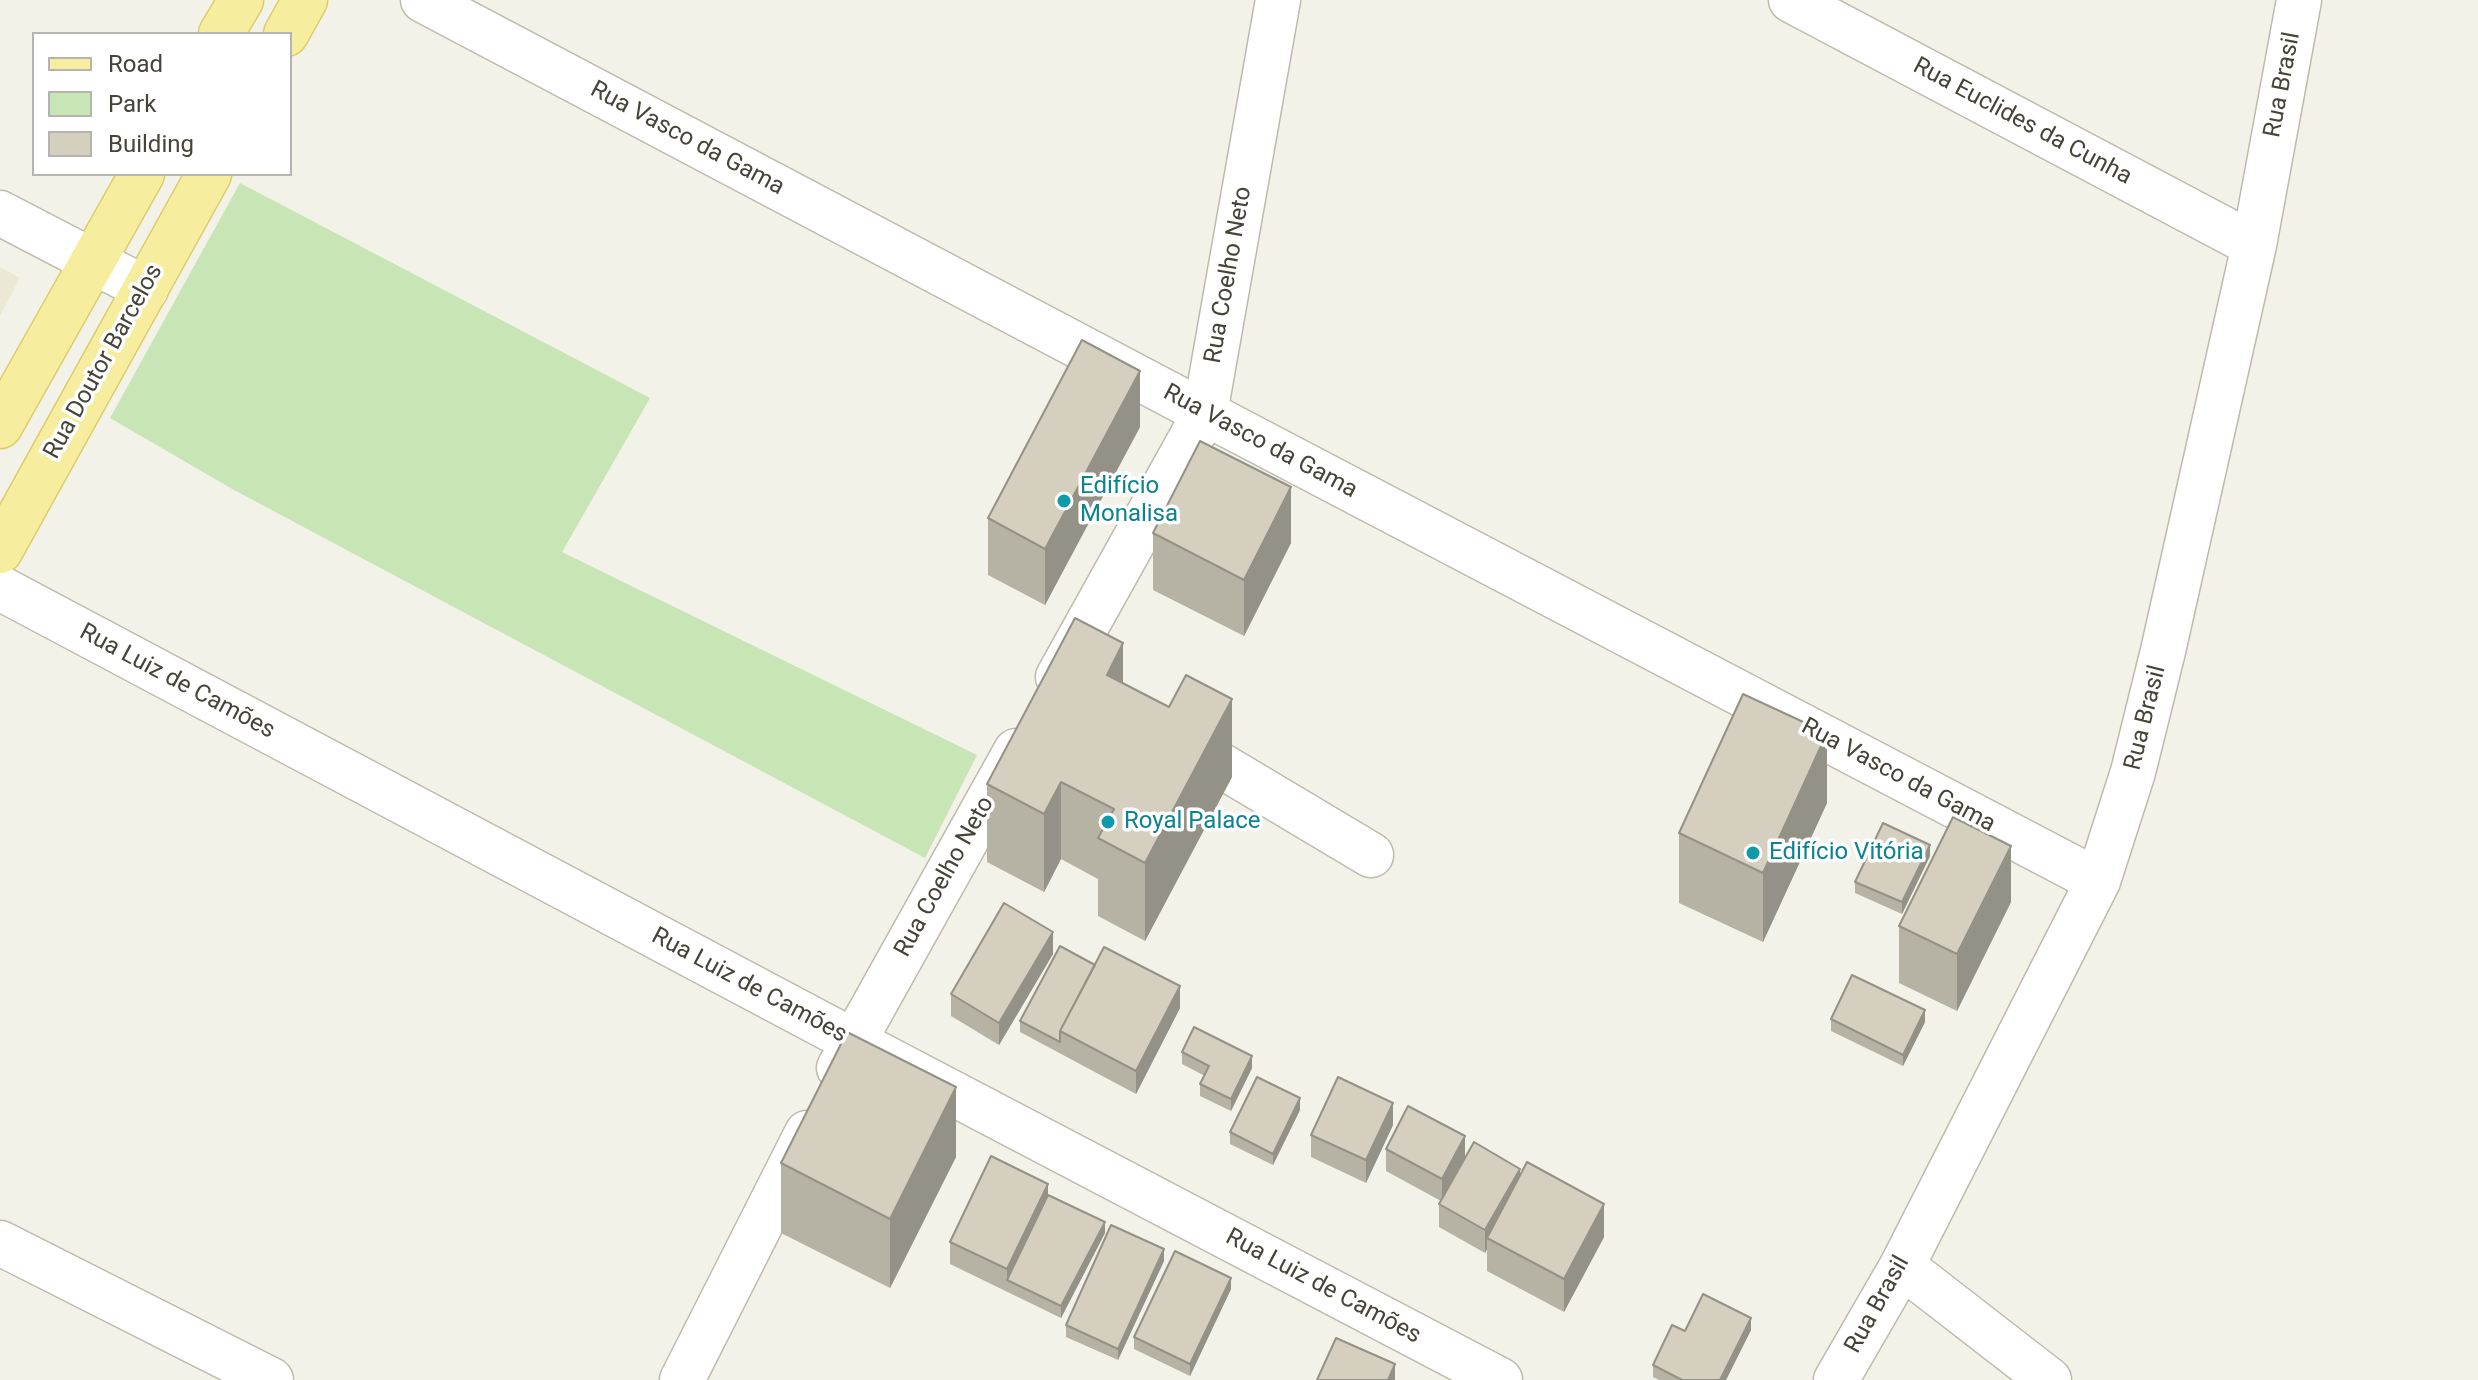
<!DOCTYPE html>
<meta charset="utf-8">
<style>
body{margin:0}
#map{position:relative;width:2478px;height:1380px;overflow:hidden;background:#f3f2e9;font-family:Roboto,sans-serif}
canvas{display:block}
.legend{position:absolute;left:32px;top:32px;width:260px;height:144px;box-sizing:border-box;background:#fff;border:2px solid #b5b4af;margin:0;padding:10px 14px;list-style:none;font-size:24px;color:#464338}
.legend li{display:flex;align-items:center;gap:16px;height:40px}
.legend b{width:40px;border:2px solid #b5b4af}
</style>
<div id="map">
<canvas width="2478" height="1380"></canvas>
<ul class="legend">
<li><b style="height:10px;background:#f7ed9e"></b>Road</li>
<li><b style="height:22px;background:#c7e5b5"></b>Park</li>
<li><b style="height:22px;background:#d4cfbf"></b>Building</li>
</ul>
</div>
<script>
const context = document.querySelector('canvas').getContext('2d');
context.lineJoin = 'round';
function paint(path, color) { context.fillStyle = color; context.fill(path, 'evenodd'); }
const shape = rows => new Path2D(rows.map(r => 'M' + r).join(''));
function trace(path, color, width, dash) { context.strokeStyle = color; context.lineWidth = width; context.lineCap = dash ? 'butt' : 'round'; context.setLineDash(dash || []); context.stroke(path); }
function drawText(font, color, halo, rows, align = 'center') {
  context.font = font + ' Roboto,sans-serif'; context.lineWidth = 7; context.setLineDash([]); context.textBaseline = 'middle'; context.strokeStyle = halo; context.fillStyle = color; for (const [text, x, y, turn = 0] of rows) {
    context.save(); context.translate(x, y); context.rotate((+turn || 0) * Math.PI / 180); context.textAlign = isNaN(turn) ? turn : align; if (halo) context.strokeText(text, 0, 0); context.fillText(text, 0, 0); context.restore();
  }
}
paint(shape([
 [0,267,20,278,0,316]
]), '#ebe9d4');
paint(shape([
 [240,183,650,398,562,552,977,755,925,858,234,490,110,418]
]), '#c7e5b5');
const minor = shape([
 [423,0,1205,413,2098,881],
 [1791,0,2254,245],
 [0,213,146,289],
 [0,588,853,1041,1500,1380],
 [1058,677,1205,413,1278,0],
 [1180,741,1371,855],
 [839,1068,1016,751],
 [0,1243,271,1380],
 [1902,1266,2049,1380],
 [682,1380,807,1133],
 [1836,1380,1902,1266,2098,881,2133,772,2163,651,2254,245,2299,0]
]);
const major = shape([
 [221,34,241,0],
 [286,34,305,0],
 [0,426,142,174],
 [0,551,209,174]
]);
trace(minor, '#bebbac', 47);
trace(major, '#dcce6e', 47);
trace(minor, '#fff', 44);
trace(major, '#f7ed9e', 44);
paint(shape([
 [1140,427,1045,605,988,575,988,518],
 [1153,533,1291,543,1244,636,1153,590],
 [1123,683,1232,777,1145,941,1098,916,1098,879,1061,859,1044,892,987,862,987,784],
 [1827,803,1763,942,1679,903,1679,833],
 [1930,856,1902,914,1855,893,1855,882],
 [2011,902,1957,1011,1899,983,1899,926],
 [1053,954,999,1045,951,1016,951,994],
 [1095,965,1180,1008,1136,1094,1020,1032,1020,1021],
 [1831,1019,1925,1022,1903,1066,1831,1031],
 [1182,1052,1252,1068,1231,1111,1200,1096,1200,1084,1205,1076,1182,1064],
 [1300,1110,1273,1165,1230,1144,1230,1132],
 [1393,1125,1366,1183,1311,1157,1311,1135],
 [1386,1149,1465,1158,1520,1176,1604,1237,1564,1312,1487,1271,1487,1249,1485,1253,1439,1227,1439,1204,1441,1201,1386,1171],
 [956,1157,890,1288,781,1233,781,1163],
 [1048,1195,1105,1233,1061,1318,950,1264,950,1242],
 [1164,1261,1118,1360,1066,1337,1066,1325],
 [1231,1289,1190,1376,1134,1349,1134,1337],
 [1751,1330,1726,1380,1659,1380,1653,1377,1653,1365,1685,1331]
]), '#b6b2a4');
paint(shape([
 [1140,371,1140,427,1045,605,1045,549],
 [1291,487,1291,543,1244,636,1244,580],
 [1123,643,1123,721,1107,675],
 [1232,699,1232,777,1145,941,1145,863],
 [1827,733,1827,803,1763,942,1763,873],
 [1061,782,1061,859,1044,892,1044,814],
 [1930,845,1930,856,1902,914,1902,902],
 [2011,846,2011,902,1957,1011,1957,954],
 [1053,932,1053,954,999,1045,999,1023],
 [1180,986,1180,1008,1136,1094,1136,1071],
 [1925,1010,1925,1022,1903,1066,1903,1055],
 [1252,1056,1252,1068,1231,1111,1231,1099],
 [956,1087,956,1157,890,1288,890,1219],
 [1300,1098,1300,1110,1273,1165,1273,1154],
 [1393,1103,1393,1125,1366,1183,1366,1160],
 [1465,1136,1465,1158,1442,1201,1442,1179],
 [1520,1169,1520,1191,1487,1238,1487,1249,1485,1253,1485,1230],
 [1048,1184,1048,1206,1007,1280,1007,1269],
 [1604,1204,1604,1237,1564,1312,1564,1279],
 [1105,1222,1105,1233,1061,1318,1061,1306],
 [1164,1249,1164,1261,1118,1360,1118,1349],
 [1231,1278,1231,1289,1190,1376,1190,1364],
 [1751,1318,1751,1330,1726,1380,1720,1380],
 [1395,1364,1395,1380,1388,1380]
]), '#949186');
const building = shape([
 [1082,340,1140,371,1045,549,988,518,1082,340],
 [1200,441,1291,487,1244,580,1153,533,1200,441],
 [1075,618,1123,643,1107,675,1169,707,1186,675,1232,699,1145,863,1098,838,1114,809,1061,782,1044,814,987,784,1075,618],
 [1743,694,1827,733,1763,873,1679,833,1743,694],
 [1953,817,2011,846,1957,954,1899,926,1953,817],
 [1883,823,1930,845,1902,902,1855,882,1883,823],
 [1004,903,1053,932,999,1023,951,994,1004,903],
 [1060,946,1095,965,1060,1031,1060,1042,1020,1021,1060,946],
 [1104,947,1180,986,1136,1071,1060,1031,1104,947],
 [1852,975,1925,1010,1903,1055,1831,1019,1852,975],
 [1194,1027,1252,1056,1231,1099,1200,1084,1209,1066,1182,1052,1194,1027],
 [847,1032,956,1087,890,1219,781,1163,847,1032],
 [1257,1077,1300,1098,1273,1154,1230,1132,1257,1077],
 [1338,1077,1393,1103,1366,1160,1311,1135,1338,1077],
 [1408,1106,1465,1136,1442,1179,1386,1149,1408,1106],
 [1474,1142,1520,1169,1485,1230,1439,1204,1474,1142],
 [991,1156,1048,1184,1007,1269,950,1242,991,1156],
 [1527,1162,1604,1204,1564,1279,1487,1238,1527,1162],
 [1048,1195,1105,1222,1061,1306,1007,1280,1048,1195],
 [1111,1225,1164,1249,1118,1349,1066,1325,1111,1225],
 [1175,1251,1231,1278,1190,1364,1134,1337,1175,1251],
 [1703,1294,1751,1318,1720,1380,1682,1380,1653,1365,1672,1325,1685,1331,1703,1294],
 [1336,1338,1395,1364,1388,1380,1317,1380,1336,1338]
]);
paint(building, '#d4cfbf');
trace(building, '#949186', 2);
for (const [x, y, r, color] of [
 [1064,501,8,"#0f9aa8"],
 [1108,822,8,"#0f9aa8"],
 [1753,853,8,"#0f9aa8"]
]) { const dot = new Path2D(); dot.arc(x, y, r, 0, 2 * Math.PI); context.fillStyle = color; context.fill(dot); trace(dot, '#fff', 3); }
drawText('24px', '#464338', '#fff', [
 ["Rua Brasil",2283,85,-79],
 ["Rua Euclides da Cunha",2022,122,28],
 ["Rua Vasco da Gama",687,139,28],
 ["Rua Coelho Neto",1229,275,-80],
 ["Rua Doutor Barcelos",104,362,-61],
 ["Rua Vasco da Gama",1260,442,28],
 ["Rua Luiz de Camões",177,682,28],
 ["Rua Brasil",2146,718,-76],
 ["Rua Vasco da Gama",1898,776,28],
 ["Rua Coelho Neto",945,877,-61],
 ["Rua Luiz de Camões",749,986,28],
 ["Rua Luiz de Camões",1323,1287,28],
 ["Rua Brasil",1878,1305,-61]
]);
drawText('24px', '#0d838f', '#fff', [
 ["Edifício",1080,487],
 ["Monalisa",1080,515],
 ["Royal Palace",1124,822],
 ["Edifício Vitória",1769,853]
], 'left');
</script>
